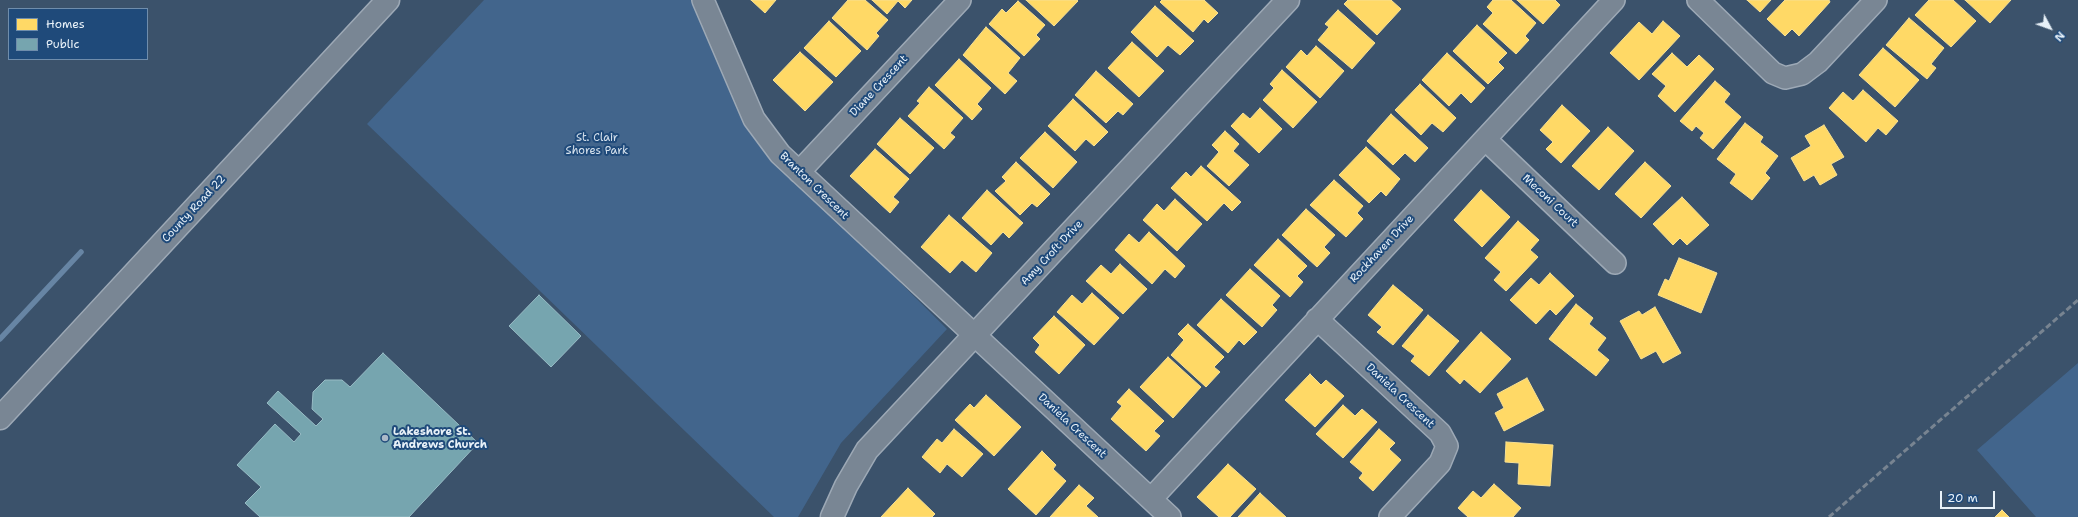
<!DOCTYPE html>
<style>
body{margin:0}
#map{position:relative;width:2078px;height:517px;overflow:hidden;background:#3b526b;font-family:"Shantell Sans",sans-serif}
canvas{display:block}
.legend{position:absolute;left:8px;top:8px;width:140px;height:52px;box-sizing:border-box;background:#1f4a7a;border:1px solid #6f8dac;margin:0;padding:5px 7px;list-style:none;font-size:12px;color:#e8f1f8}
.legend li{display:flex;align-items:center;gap:8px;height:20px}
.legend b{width:20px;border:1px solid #6f8dac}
.north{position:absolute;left:2030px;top:8px;width:40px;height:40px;-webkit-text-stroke:3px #1f4a7a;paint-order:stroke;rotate:131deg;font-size:11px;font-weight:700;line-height:16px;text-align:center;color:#e8f1f8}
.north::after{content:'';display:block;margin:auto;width:14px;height:18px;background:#e8f1f8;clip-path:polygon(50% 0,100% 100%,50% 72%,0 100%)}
.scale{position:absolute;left:1940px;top:491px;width:55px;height:18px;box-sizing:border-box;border:2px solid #e8f1f8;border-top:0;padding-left:5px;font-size:12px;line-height:14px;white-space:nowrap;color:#e8f1f8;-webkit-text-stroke:3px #1f4a7a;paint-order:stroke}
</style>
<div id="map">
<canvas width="2078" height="517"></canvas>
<ul class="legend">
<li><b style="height:11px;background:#ffd966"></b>Homes</li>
<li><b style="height:11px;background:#76a5af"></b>Public</li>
</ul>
<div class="north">N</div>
<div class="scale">20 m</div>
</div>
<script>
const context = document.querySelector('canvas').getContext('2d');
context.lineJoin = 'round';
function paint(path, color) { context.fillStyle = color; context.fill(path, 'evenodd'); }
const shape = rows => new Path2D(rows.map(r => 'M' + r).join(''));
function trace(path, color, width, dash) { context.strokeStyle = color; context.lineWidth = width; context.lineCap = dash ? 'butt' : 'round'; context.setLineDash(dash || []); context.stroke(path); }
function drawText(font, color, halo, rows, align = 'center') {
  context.font = font + ' "Shantell Sans",sans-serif'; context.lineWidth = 4; context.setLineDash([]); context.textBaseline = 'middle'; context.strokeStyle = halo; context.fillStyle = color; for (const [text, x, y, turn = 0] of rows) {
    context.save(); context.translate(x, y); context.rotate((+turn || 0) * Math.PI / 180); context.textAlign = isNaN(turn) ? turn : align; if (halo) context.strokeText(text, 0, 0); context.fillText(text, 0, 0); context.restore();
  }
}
paint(shape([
 [484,0,692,0,750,133,947,329,841,443,798,517,774,517,367,124],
 [2078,363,2078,517,2036,517,1977,450]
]), '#42658c');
const homes = shape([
 [751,0,776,0,765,13,751,0],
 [848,0,865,0,888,20,876,33,879,36,867,50,832,18,848,0],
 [872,0,912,0,905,8,898,1,887,14,872,0],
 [1026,0,1077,0,1078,1,1054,26,1026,0],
 [1162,0,1204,0,1218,13,1208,23,1204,19,1193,32,1160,2,1162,0],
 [1348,0,1391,0,1401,9,1377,35,1344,4,1348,0],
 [1493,0,1511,0,1536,23,1525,36,1529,40,1516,54,1483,24,1493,13,1487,7,1493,0],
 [1517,0,1555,0,1560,5,1543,24,1517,0],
 [1747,0,1771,0,1760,12,1747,0],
 [1785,0,1829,0,1830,2,1799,36,1792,29,1785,36,1767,19,1785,0],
 [1929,0,1953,0,1976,21,1951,47,1915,15,1929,0],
 [1965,0,2011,0,1990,23,1965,0],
 [1018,1,1045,25,1036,35,1040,39,1024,56,989,24,1002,9,1006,13,1018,1],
 [1155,6,1194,41,1180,55,1168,45,1157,57,1131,32,1155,6],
 [1338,10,1375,43,1352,69,1318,40,1329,27,1325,24,1338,10],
 [1909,18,1944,48,1931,64,1936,68,1927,79,1886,45,1909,18],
 [829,21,861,51,836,77,804,48,829,21],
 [1663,21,1680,36,1639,80,1610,53,1639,22,1652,34,1663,21],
 [1477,25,1507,53,1498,62,1504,68,1488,84,1453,51,1477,25],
 [986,27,1020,58,1008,73,1017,81,1005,94,963,55,986,27],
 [1132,42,1164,71,1139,97,1108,68,1132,42],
 [1316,46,1344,71,1320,98,1286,67,1301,50,1307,56,1316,46],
 [1883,48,1919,80,1895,107,1859,75,1883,48],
 [800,52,833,82,805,111,773,80,800,52],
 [1447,53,1485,88,1471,103,1461,93,1449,106,1422,80,1447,53],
 [1672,53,1687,67,1699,55,1714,69,1675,112,1658,96,1666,86,1652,74,1672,53],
 [959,59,991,88,977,104,982,109,972,120,935,85,959,59],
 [1282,70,1317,102,1293,128,1263,100,1274,88,1270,84,1282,70],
 [1096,71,1133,104,1123,115,1118,111,1106,123,1075,95,1096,71],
 [1715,81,1730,94,1724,102,1741,117,1713,149,1700,138,1704,133,1696,126,1692,131,1680,121,1715,81],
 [1420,84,1456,118,1443,132,1432,123,1421,135,1395,110,1420,84],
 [929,87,963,118,950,133,955,137,944,149,908,116,920,103,917,101,929,87],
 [1863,90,1898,121,1886,135,1878,128,1866,142,1829,108,1843,92,1853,101,1863,90],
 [1073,99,1108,132,1094,146,1086,139,1075,151,1048,126,1073,99],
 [1562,105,1590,131,1561,163,1546,149,1553,142,1540,130,1562,105],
 [1260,108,1282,129,1259,153,1231,126,1243,113,1250,119,1260,108],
 [1391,114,1428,148,1415,162,1405,153,1393,165,1367,141,1391,114],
 [900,118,934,148,910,174,877,144,900,118],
 [1745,123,1763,137,1760,142,1778,156,1765,173,1770,178,1752,200,1730,183,1736,174,1717,159,1745,123],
 [1824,125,1844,157,1831,164,1837,175,1820,185,1814,175,1804,181,1791,158,1811,146,1805,136,1824,125],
 [1608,127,1634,151,1599,190,1572,166,1608,127],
 [1225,131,1239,144,1233,151,1249,165,1229,186,1207,166,1219,152,1212,145,1225,131],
 [1045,132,1077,162,1053,188,1020,158,1045,132],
 [1366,147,1400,179,1386,196,1381,191,1369,203,1339,175,1366,147],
 [875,149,909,179,893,197,899,202,890,213,850,176,875,149],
 [1016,162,1050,194,1037,207,1032,203,1020,215,995,191,1006,181,1002,177,1016,162],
 [1645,162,1671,186,1641,218,1615,194,1645,162],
 [1201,166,1241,202,1232,211,1224,203,1207,221,1171,188,1186,172,1191,177,1201,166],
 [1334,180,1363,206,1357,213,1363,219,1346,237,1310,205,1334,180],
 [987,190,1023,223,1009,238,1003,232,991,245,962,218,987,190],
 [1481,190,1510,217,1482,247,1454,220,1481,190],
 [1682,197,1709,225,1687,245,1680,238,1673,245,1653,224,1682,197],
 [1175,199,1202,224,1177,251,1143,220,1157,204,1164,211,1175,199],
 [1306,209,1335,235,1324,247,1330,253,1317,267,1282,235,1306,209],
 [949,215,992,253,976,272,962,260,950,273,921,247,949,215],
 [1518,221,1539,240,1530,250,1538,257,1506,291,1494,280,1501,272,1485,258,1518,221],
 [1149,232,1185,266,1175,278,1165,269,1152,284,1115,250,1129,234,1139,243,1149,232],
 [1278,239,1307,266,1297,276,1303,282,1290,297,1254,265,1278,239],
 [1679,258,1717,273,1701,313,1658,295,1665,279,1669,281,1679,258],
 [1120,264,1147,289,1123,314,1086,281,1101,265,1111,274,1120,264],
 [1250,269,1280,296,1272,305,1277,310,1262,327,1226,295,1250,269],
 [1550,273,1574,296,1556,315,1550,309,1536,324,1510,300,1531,278,1539,285,1550,273],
 [1393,285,1423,310,1393,345,1377,332,1382,327,1368,315,1393,285],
 [1092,293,1119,318,1094,345,1057,312,1072,295,1082,304,1092,293],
 [1221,299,1257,332,1244,345,1239,340,1228,353,1197,325,1221,299],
 [1576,304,1593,318,1589,324,1606,338,1597,350,1609,360,1596,376,1549,339,1576,304],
 [1655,307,1681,353,1663,363,1656,351,1641,359,1620,321,1639,311,1642,315,1655,307],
 [1428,315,1459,341,1429,376,1411,361,1415,356,1402,346,1428,315],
 [1054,316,1085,345,1059,374,1035,352,1040,345,1033,338,1054,316],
 [1188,324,1224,357,1214,367,1220,372,1206,387,1171,355,1184,340,1178,334,1188,324],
 [1481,332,1511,359,1480,393,1464,379,1460,384,1446,371,1481,332],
 [1168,357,1201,387,1173,418,1140,387,1168,357],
 [1310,374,1321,385,1326,380,1344,396,1315,427,1285,400,1310,374],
 [1527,378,1544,410,1504,431,1495,413,1504,408,1497,394,1527,378],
 [1129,389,1164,421,1154,431,1160,436,1146,451,1111,419,1122,406,1117,402,1129,389],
 [986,395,1021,427,994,456,955,420,970,404,974,408,986,395],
 [1343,405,1355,416,1362,409,1377,422,1343,458,1316,434,1343,405],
 [954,429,983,454,962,477,947,464,940,473,922,457,937,439,942,443,954,429],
 [1379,429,1395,443,1389,449,1401,460,1373,491,1359,478,1363,473,1350,462,1379,429],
 [1506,442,1553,445,1550,486,1518,484,1519,463,1505,462,1506,442],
 [1042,451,1056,465,1053,469,1066,481,1036,515,1008,489,1042,451],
 [1228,464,1256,489,1230,517,1219,517,1197,497,1228,464],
 [1494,484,1521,508,1513,517,1468,517,1458,508,1473,491,1481,498,1494,484],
 [1079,485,1094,498,1086,506,1098,517,1050,517,1079,485],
 [908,488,935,514,932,517,881,517,908,488],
 [1260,493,1286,517,1238,517,1260,493],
 [2002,510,2009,517,1995,517,2002,510]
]);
paint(homes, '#ffd966');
trace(homes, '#f8e092', 1);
const public = shape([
 [539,295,581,336,551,367,509,326,539,295],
 [383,353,478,443,409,517,260,517,245,503,261,487,237,465,275,424,294,442,301,434,267,403,278,391,316,426,323,419,312,409,313,392,325,380,342,380,350,387,383,353]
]);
paint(public, '#76a5af');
trace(public, '#98bcc5', 1);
trace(shape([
 [0,339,81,252]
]), '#6785a4', 5.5);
const street = shape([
 [703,0,754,119,780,154,1170,517],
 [1698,0,1773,73,1785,78,1802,74,1818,62,1876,0],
 [1485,139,1615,263],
 [799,172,960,0],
 [1317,319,1440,433,1447,446,1440,463,1390,517],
 [1151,499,1614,0]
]);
const secondary = shape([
 [832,517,846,486,867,450,1288,0]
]);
const primary = shape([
 [0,418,388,0]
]);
trace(street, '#9da9b6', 24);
trace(secondary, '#9da9b6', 25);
trace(primary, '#9da9b6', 25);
trace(street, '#798694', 21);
trace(secondary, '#798694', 22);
trace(primary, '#798694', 22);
trace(shape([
 [1829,517,2078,300]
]), '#788491', 3, [6, 3]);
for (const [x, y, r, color] of [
 [385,438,4,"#abb9c7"]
]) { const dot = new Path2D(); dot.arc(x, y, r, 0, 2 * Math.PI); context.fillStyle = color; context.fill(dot); trace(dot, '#1f4a7a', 1.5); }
drawText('11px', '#e8f1f8', '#1f4a7a', [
 ["Diane Crescent",879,86,-47],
 ["Branton Crescent",814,186,44],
 ["Meconi Court",1550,201,43],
 ["County Road 22",194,209,-47],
 ["Rockhaven Drive",1382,249,-47],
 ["Amy Croft Drive",1052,253,-47],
 ["Daniela Crescent",1400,396,43],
 ["Daniela Crescent",1072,426,43]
]);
drawText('11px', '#d8e3ee', '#1f4a7a', [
 ["St. Clair",597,138],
 ["Shores Park",597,151]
]);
drawText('bold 11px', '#e8f1f8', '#1f4a7a', [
 ["Lakeshore St.",393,432],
 ["Andrews Church",393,445]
], 'left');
</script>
